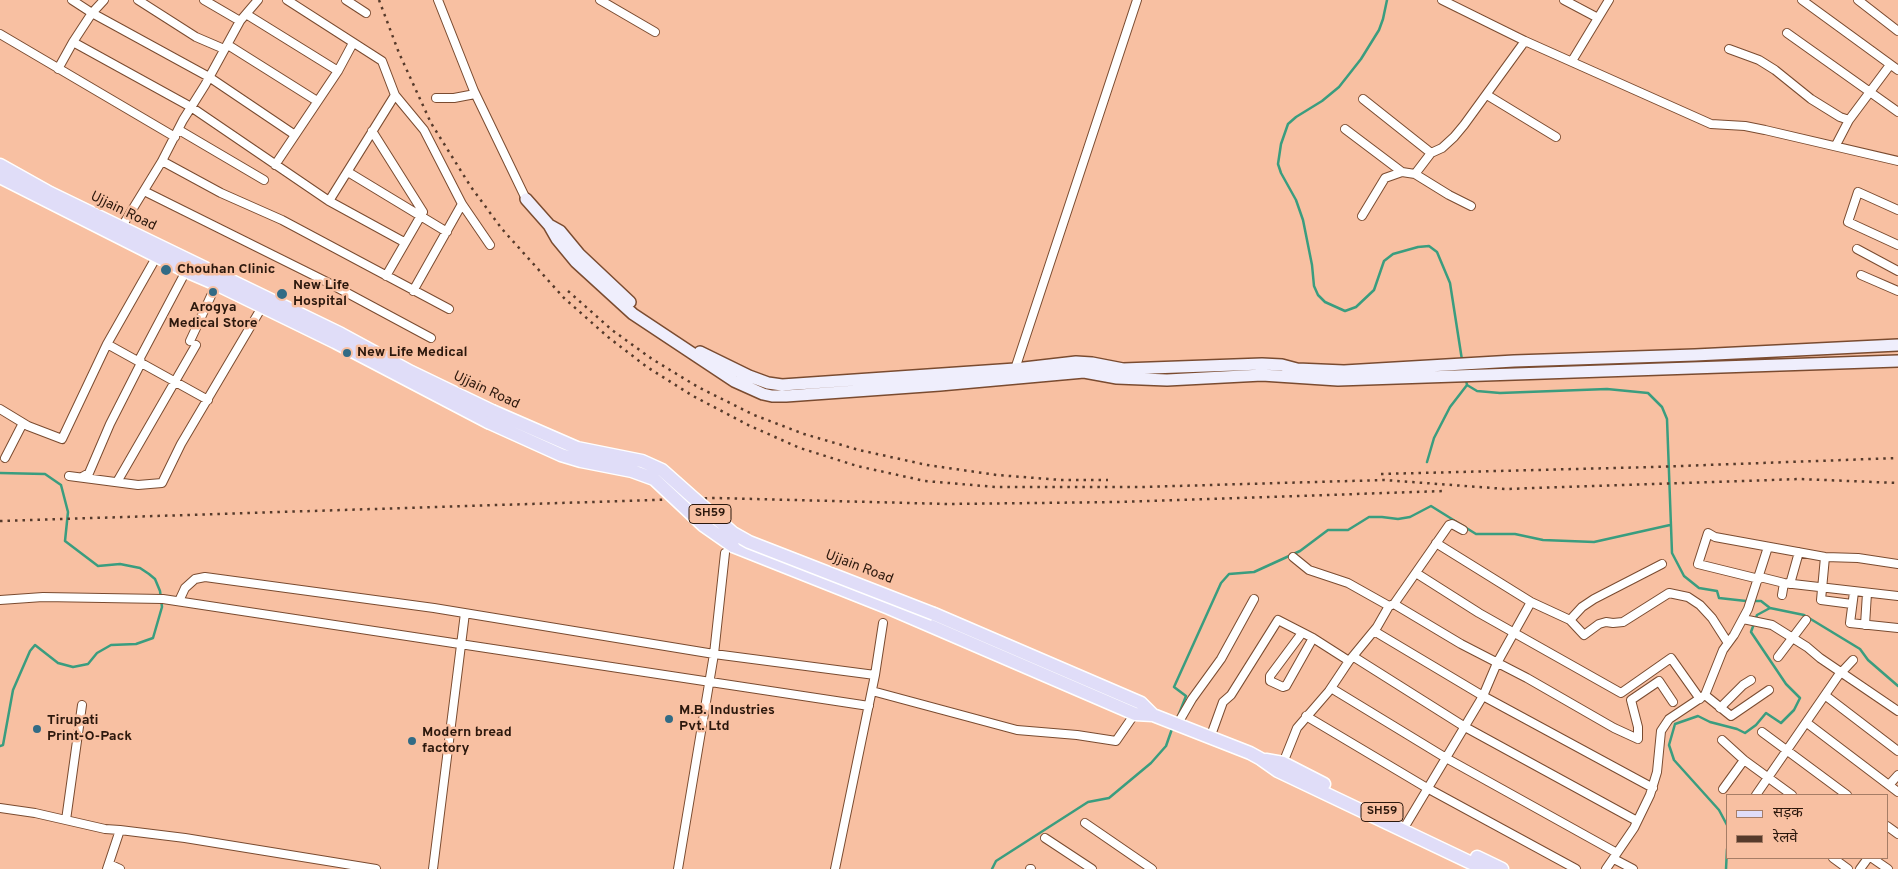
<!DOCTYPE html>
<meta charset="utf-8">
<style>
body{margin:0}
#map{position:relative;width:1898px;height:869px;overflow:hidden;background:#f8c0a2;font-family:Overpass,"Noto Sans Devanagari",sans-serif}
canvas{display:block}
.legend{position:absolute;left:1726px;top:794px;width:162px;height:65px;box-sizing:border-box;background:#f8c0a2;border:1px solid #a67d66;margin:0;padding:6px 9px;list-style:none;font-size:15px;color:#2c180d}
.legend li{display:flex;align-items:center;gap:10px;height:25px}
.legend b{width:25px;border:1px solid #a67d66}
</style>
<div id="map">
<canvas width="1898" height="869"></canvas>
<ul class="legend">
<li><b style="height:6px;background:#e0ddf8"></b>सड़क</li>
<li><b style="height:6px;background:#563a2b"></b>रेलवे</li>
</ul>
</div>
<script>
const context = document.querySelector('canvas').getContext('2d');
context.lineJoin = 'round';
const shape = rows => new Path2D(rows.map(r => 'M' + r).join(''));
function trace(path, color, width, dash) { context.strokeStyle = color; context.lineWidth = width; context.lineCap = dash ? 'butt' : 'round'; context.setLineDash(dash || []); context.stroke(path); }
function drawText(font, color, halo, rows, align = 'center') {
  context.font = font + ' Overpass,sans-serif'; context.lineWidth = 5; context.setLineDash([]); context.textBaseline = 'middle'; context.strokeStyle = halo; context.fillStyle = color; for (const [text, x, y, turn = 0] of rows) {
    context.save(); context.translate(x, y); context.rotate((+turn || 0) * Math.PI / 180); context.textAlign = isNaN(turn) ? turn : align; if (halo) context.strokeText(text, 0, 0); context.fillText(text, 0, 0); context.restore();
  }
}
trace(shape([
 [1387,0,1383,19,1379,30,1361,59,1339,87,1322,101,1296,117,1288,124,1281,144,1278,164,1281,173,1296,200,1303,220,1312,265,1314,286,1318,295,1325,302,1345,311,1356,307,1374,290,1384,261,1393,254,1418,247,1429,246,1437,252,1450,283,1462,360],
 [1466,380,1467,385,1477,391,1500,393,1607,389,1648,393,1662,407,1667,419,1672,553,1684,576,1699,588,1717,591,1719,598,1746,601,1761,601,1770,608,1804,615,1860,649,1868,660,1898,686],
 [1427,462,1434,438,1450,407,1467,385],
 [0,473,45,474,61,485,68,512,65,541,98,566,120,564,140,568,149,574,155,579,160,591,162,607,153,638,136,644,111,645,97,653,88,664,73,667,58,663,35,645,30,651,13,690,3,745,0,746],
 [1177,719,1186,696,1174,687,1221,583,1229,574,1254,572,1300,551,1328,530,1348,530,1369,517,1382,517,1398,519,1410,517,1431,506,1476,534,1515,534,1543,540,1594,542,1670,525],
 [1727,825,1719,810,1674,760,1669,745,1675,724,1698,716,1710,722,1737,729,1745,733,1756,725,1766,713,1781,723,1794,710,1800,698,1786,684,1751,632,1757,615,1770,608],
 [992,869,996,861,1088,802,1109,798,1151,763,1166,746,1173,726],
 [1726,869,1727,849]
]), '#3a9d7f', 2.5);
const street = shape([
 [72,0,92,13,209,77,295,135],
 [138,0,196,37,224,49],
 [204,0,240,21],
 [287,0,382,61,395,95,424,130,462,204,490,245],
 [346,0,366,13],
 [438,0,474,91,526,199],
 [600,0,655,32],
 [1442,0,1525,41,1711,124,1745,126,1765,130,1898,161],
 [1564,0,1598,18],
 [1802,0,1898,70],
 [1858,0,1898,31],
 [246,14,338,71],
 [1787,33,1898,112],
 [0,34,175,137],
 [73,42,191,107,329,201,404,242],
 [228,45,317,101],
 [1729,49,1759,60,1775,70,1811,99,1840,117,1849,120],
 [1572,61,1609,0],
 [58,69,73,42,92,13,104,0],
 [1487,95,1556,137],
 [436,98,454,98,475,94],
 [1363,99,1431,153],
 [1345,129,1402,172],
 [179,130,264,180],
 [372,131,423,212,386,276],
 [1836,145,1849,120,1890,65],
 [162,161,221,193,282,220,449,309],
 [275,165,338,71,353,43],
 [348,172,447,232],
 [1415,174,1449,195,1471,206],
 [144,191,323,280,431,338],
 [329,201,395,95],
 [1898,210,1858,192,1848,222,1898,245],
 [1362,216,1385,178,1402,172,1415,174,1431,153,1442,148,1454,137,1464,125,1525,41],
 [121,228,162,161,183,120,205,85,240,21,258,0],
 [1857,249,1898,271],
 [1861,275,1898,291],
 [413,291,462,204],
 [190,341,216,285],
 [107,344,208,400],
 [1014,372,1137,0],
 [0,409,28,426,62,439,107,344,157,256],
 [5,458,23,423],
 [69,476,138,485,162,483,181,444,262,307],
 [82,477,89,473,110,424,141,363,140,358,186,271],
 [117,482,196,345],
 [1436,543,1531,602,1570,620,1584,635,1599,624,1606,622,1613,623,1623,622,1669,593,1688,597,1700,605,1712,618,1728,643],
 [1293,557,1309,570,1348,583,1389,606],
 [1825,557,1821,600,1852,604],
 [1416,573,1479,613,1621,693,1671,658,1700,699],
 [1760,577,1784,583,1898,596],
 [1759,579,1698,564,1708,533,1715,537,1825,557,1858,558,1898,564],
 [1790,584,1799,552],
 [1854,592,1850,623,1898,628],
 [1782,595,1784,583],
 [0,600,43,597,163,599,869,706],
 [179,601,185,588,195,579,205,577,434,608,714,654,875,675],
 [1394,604,1461,644,1527,678,1614,728,1638,739,1638,727,1631,700,1659,681,1673,702],
 [1743,619,1772,625,1807,647,1820,658,1898,711],
 [1570,620,1582,607,1594,599,1662,564],
 [1865,625,1867,593],
 [1374,631,1483,696,1653,788],
 [1302,633,1270,676,1270,681,1283,687,1286,686,1313,638],
 [1354,657,1465,727,1637,821],
 [1778,657,1806,620],
 [1331,688,1446,758,1617,853],
 [872,691,1017,730,1077,735,1116,741,1136,712],
 [1705,695,1731,716,1769,690],
 [1826,696,1898,751],
 [1720,708,1743,685,1751,680],
 [1306,716,1427,788,1576,869],
 [1807,723,1898,792],
 [1177,725,1192,699,1221,659,1254,599],
 [1762,732,1847,795],
 [1210,738,1223,702,1231,695,1278,620,1313,638,1349,661],
 [1722,740,1744,760,1792,795],
 [1283,763,1297,728,1329,691,1349,661,1377,627,1389,606,1394,604,1449,525,1452,524,1463,530],
 [1889,785,1898,775],
 [1723,789,1744,760],
 [1756,795,1838,676,1853,660],
 [0,808,35,813,105,829,120,830,185,838,376,869],
 [66,820,82,705],
 [1085,823,1152,869],
 [1407,823,1483,696,1497,663,1531,602],
 [1887,826,1898,834],
 [1045,838,1092,869],
 [1833,858,1848,869],
 [1872,858,1888,869],
 [1614,859,1633,869],
 [109,864,120,869],
 [107,869,120,830],
 [433,869,465,613],
 [678,869,714,654,725,553],
 [835,869,875,675,883,623],
 [1030,869,1031,869],
 [1606,869,1634,828,1650,795,1657,772,1661,731,1669,719,1705,695,1723,650,1734,635,1748,609,1768,547],
 [1860,869,1868,858]
]);
const secondary = shape([
 [526,199,549,225,557,239,576,262,633,314,734,381,763,394,772,396,786,396,940,385,1084,372,1117,378,1167,380,1262,375,1338,380,1898,361],
 [551,226,560,231,579,254,630,302],
 [700,352,749,376,768,383,782,385,1015,369,1076,362,1092,363,1123,369,1262,364,1282,365,1297,369,1344,371,1514,361,1695,355,1898,345]
]);
const primary = shape([
 [0,165,50,193,341,334,411,372,492,411],
 [0,177,186,271,214,283,335,342,488,422],
 [733,546,889,608,1135,714,1153,715,1250,753,1261,759,1278,771,1484,869],
 [934,614,1141,703,1153,715],
 [1266,760,1283,763,1324,784],
 [1477,857,1502,869]
]);
trace(street, '#7a4b30', 10);
trace(secondary, '#7a4b30', 14);
trace(primary, '#fff', 15);
trace(street, '#fff', 8);
trace(secondary, '#efeefc', 11);
trace(primary, '#e0ddf8', 12);
trace(shape([
 [379,0,399,53,431,123,471,187,502,229,564,298,608,337,647,367,693,396,750,426,800,448,857,466,925,481,996,487,1141,487,1384,480,1506,489,1800,479,1898,483],
 [568,291,612,330,652,359,698,387,754,415,804,434,859,450,927,465,997,475,1061,480,1108,480],
 [1381,474,1653,467,1898,458],
 [0,521,716,498,948,504,1120,502,1444,491]
]), '#563a2b', 2.5, [2.5, 5]);
const primaryBridge = shape([
 [492,411,577,448,642,461,662,470,733,533,749,542,934,614],
 [488,422,561,455,581,461,632,471,654,479,703,525,733,546]
]);
trace(primaryBridge, '#fff', 15, []);
trace(primaryBridge, '#e0ddf8', 12);
for (const [x, y, r, color] of [
 [166,270,6,"#326b85"],
 [213,292,5,"#326b85"],
 [282,294,6,"#326b85"],
 [347,353,5,"#326b85"],
 [669,719,5,"#326b85"],
 [37,729,5,"#326b85"],
 [412,741,5,"#326b85"]
]) { const dot = new Path2D(); dot.arc(x, y, r, 0, 2 * Math.PI); context.fillStyle = color; context.fill(dot); trace(dot, '#f8c0a2', 2); }
for (const [x, y, w] of [
 [710,514,42],
 [1382,812,42]
]) { const box = new Path2D(); box.roundRect(x - w / 2, y - 9.5, w, 19, 4); context.fillStyle = '#f8c0a2'; context.fill(box); trace(box, '#2c180d', 1); }
drawText('bold 12px', '#2c180d', null, [
 ["SH59",710,514],
 ["SH59",1382,812]
]);
drawText('14px', '#2c180d', '#f8c0a2', [
 ["Ujjain Road",123,212,26],
 ["Ujjain Road",486,391,25],
 ["Ujjain Road",859,568,21]
]);
drawText('bold 14px', '#2c180d', '#f8c0a2', [
 ["Chouhan Clinic",177,270],
 ["New Life",293,286],
 ["Hospital",293,302],
 ["Arogya",213,308,"center"],
 ["Medical Store",213,324,"center"],
 ["New Life Medical",357,353],
 ["M.B. Industries",679,711],
 ["Pvt. Ltd",679,727],
 ["Tirupati",47,721],
 ["Print-O-Pack",47,737],
 ["Modern bread",422,733],
 ["factory",422,749]
], 'left');
</script>
